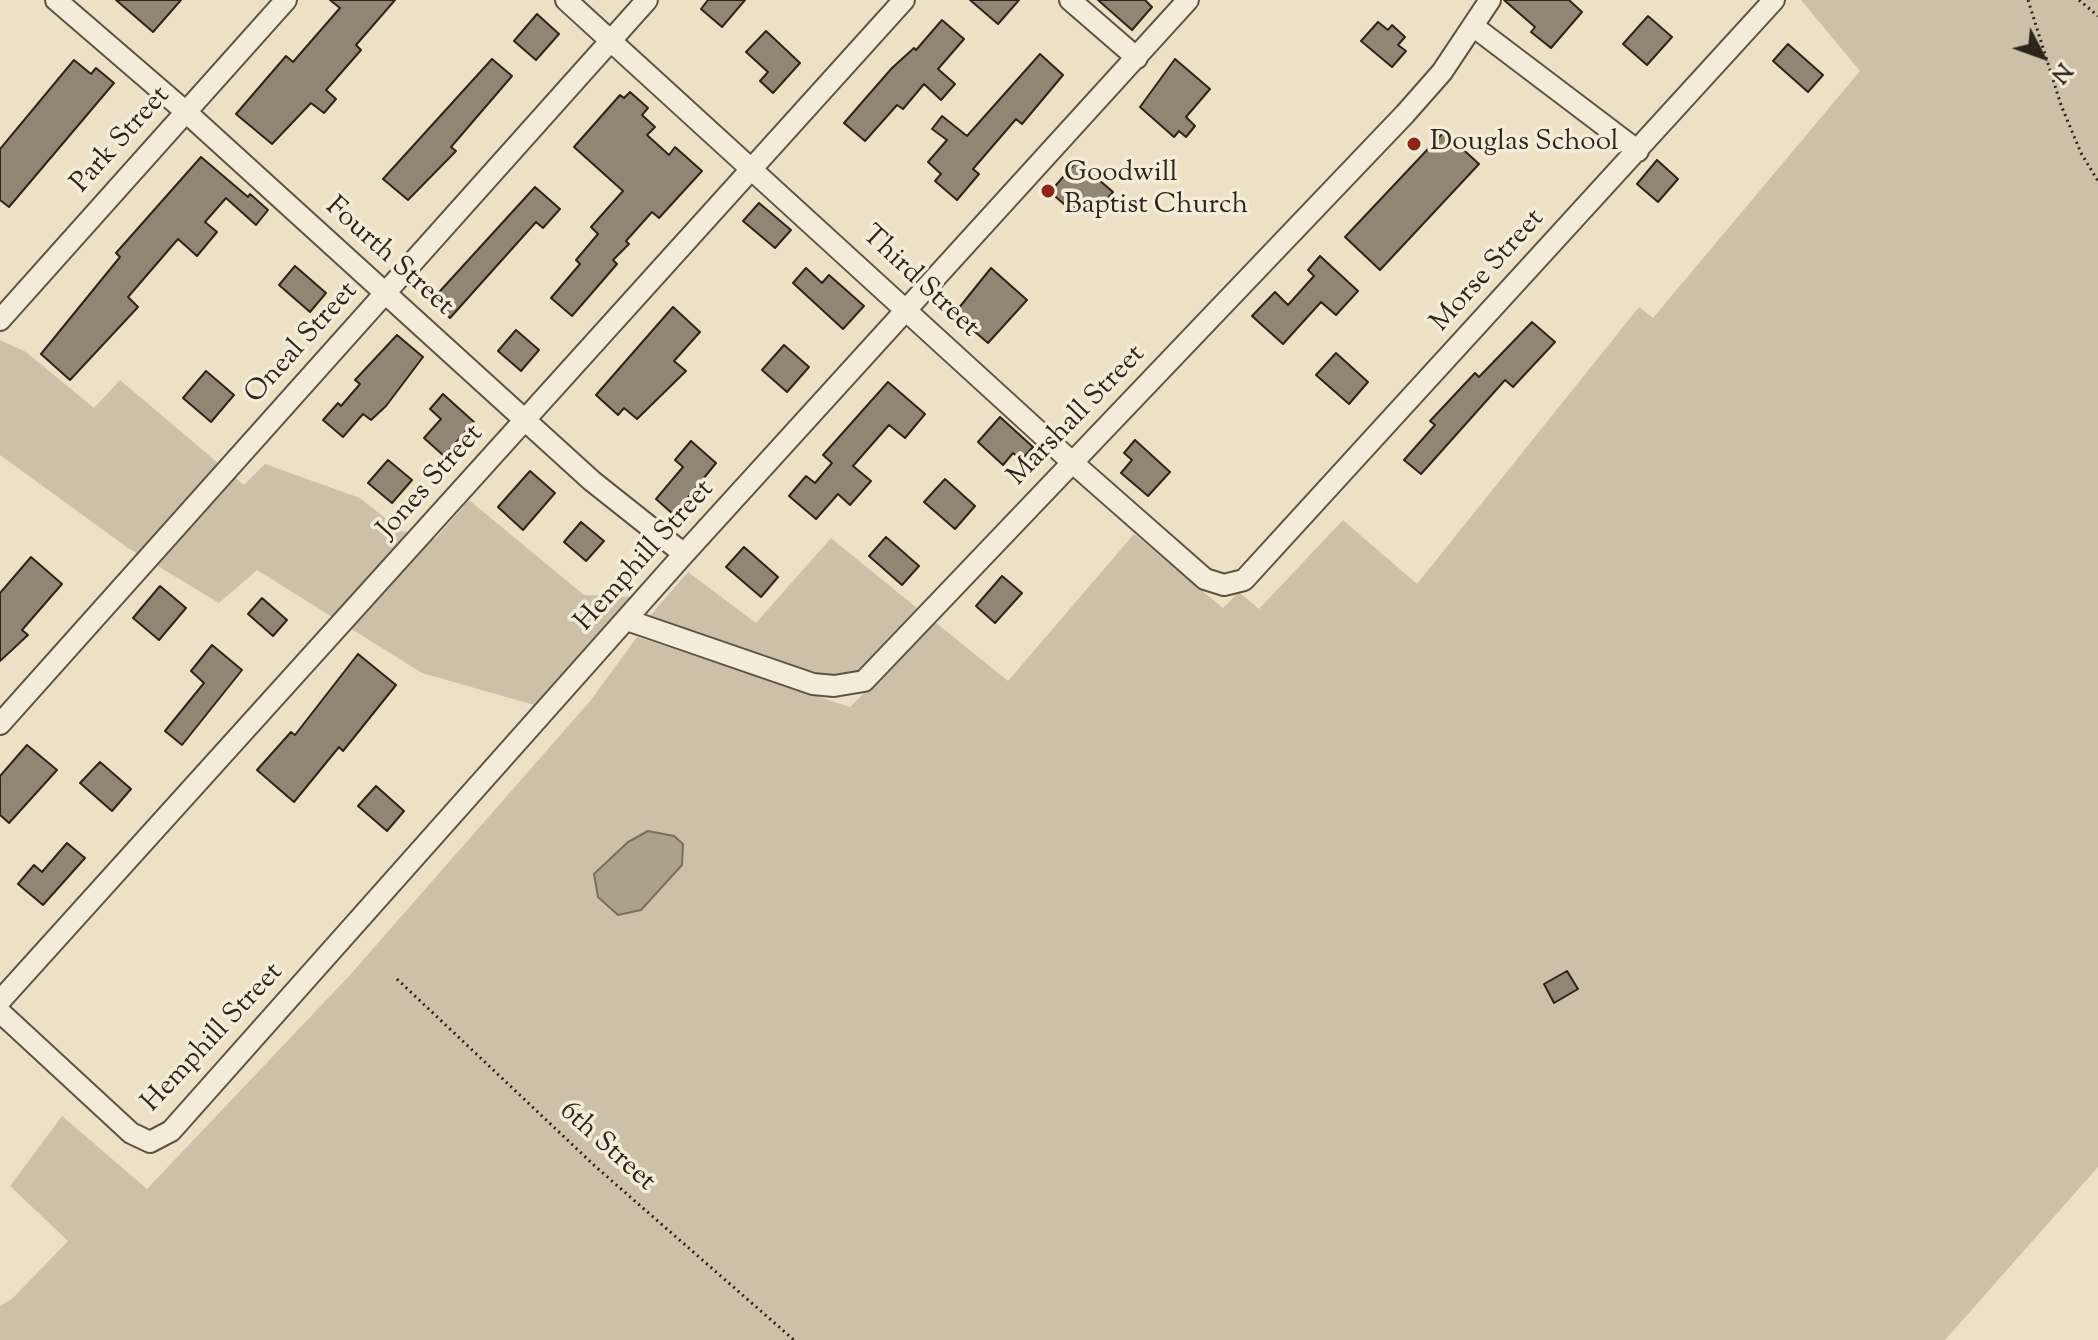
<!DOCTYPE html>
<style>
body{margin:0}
#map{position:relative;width:2098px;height:1340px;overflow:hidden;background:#ede1c5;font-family:"Sorts Mill Goudy",serif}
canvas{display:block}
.north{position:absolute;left:2002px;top:16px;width:80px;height:80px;-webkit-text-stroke:6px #f3ecd9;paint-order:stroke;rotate:131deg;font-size:22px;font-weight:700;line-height:32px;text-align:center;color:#2d241a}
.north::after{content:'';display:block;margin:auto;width:28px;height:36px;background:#2d241a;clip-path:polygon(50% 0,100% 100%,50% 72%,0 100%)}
</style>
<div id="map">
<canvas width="2098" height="1340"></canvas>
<div class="north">N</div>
</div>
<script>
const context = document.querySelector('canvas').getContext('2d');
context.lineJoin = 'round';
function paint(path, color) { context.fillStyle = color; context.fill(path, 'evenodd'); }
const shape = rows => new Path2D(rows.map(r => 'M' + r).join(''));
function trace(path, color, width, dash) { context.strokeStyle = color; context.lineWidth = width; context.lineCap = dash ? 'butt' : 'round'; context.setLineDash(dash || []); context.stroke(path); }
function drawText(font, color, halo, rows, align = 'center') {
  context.font = font + ' "Sorts Mill Goudy",serif'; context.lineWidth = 7; context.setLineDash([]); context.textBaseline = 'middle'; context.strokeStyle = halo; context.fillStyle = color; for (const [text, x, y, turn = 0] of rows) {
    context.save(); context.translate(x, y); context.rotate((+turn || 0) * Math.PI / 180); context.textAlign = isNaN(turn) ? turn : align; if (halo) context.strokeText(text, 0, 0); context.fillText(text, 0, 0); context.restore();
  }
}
paint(shape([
 [1801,0,2098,0,2098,1167,1945,1340,0,1340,0,1306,13,1298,68,1241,10,1186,62,1116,147,1189,350,975,591,700,637,637,850,707,935,622,1008,681,1134,534,1223,608,1239,592,1259,609,1343,520,1417,584,1639,307,1653,318,1860,71],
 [0,340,26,352,94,408,120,380,244,485,265,464,360,498,401,531,435,539,469,500,584,595,631,597,534,705,422,673,257,570,219,603,128,548,0,455],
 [831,538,917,608,860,671,819,676,648,618,688,572,756,623]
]), '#ccc1a8');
const water = shape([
 [648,831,674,836,683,844,682,865,641,910,618,915,598,897,594,874,628,842,648,831]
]);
paint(water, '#aca18b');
trace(water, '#796f5e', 2);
const building = shape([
 [116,0,181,0,153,32,116,0],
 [330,0,395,0,356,45,361,50,326,90,336,99,324,113,311,103,272,144,236,114,286,56,293,62,340,8,330,0],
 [708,0,745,0,722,27,701,9,708,0],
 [970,0,1019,0,998,24,970,0],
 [1098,0,1145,0,1152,7,1132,30,1098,0],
 [1504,0,1569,0,1582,12,1551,48,1531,32,1535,27,1504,0],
 [537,14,559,34,536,60,514,41,537,14],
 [1648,16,1672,37,1647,65,1623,44,1648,16],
 [942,20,964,39,938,69,955,84,941,100,924,84,903,109,897,105,865,141,844,123,892,68,914,48,916,50,942,20],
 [1378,22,1388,30,1392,25,1405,37,1398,45,1406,51,1392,67,1361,41,1378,22],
 [766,31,800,63,773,93,760,81,768,72,746,52,766,31],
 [1788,44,1823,75,1808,92,1773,61,1788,44],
 [1040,54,1063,75,1022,124,1016,119,973,169,979,174,957,200,935,181,941,174,928,162,947,140,932,129,942,116,967,136,1040,54],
 [492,59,512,76,451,147,456,151,408,200,383,179,492,59],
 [1175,59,1210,89,1186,117,1195,126,1186,137,1179,131,1174,137,1140,107,1175,59],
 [74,60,91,74,96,68,114,83,9,207,0,200,0,149,74,60],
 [630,92,648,108,642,115,655,127,647,135,669,155,675,147,702,171,659,218,652,212,626,241,629,244,613,260,617,264,572,316,551,298,580,264,576,260,598,234,591,227,623,191,574,147,620,95,624,98,630,92],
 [1444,132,1479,164,1380,270,1345,237,1444,132],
 [201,157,248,197,250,194,268,210,256,225,226,198,205,222,217,232,197,256,178,239,128,297,138,307,70,380,41,354,120,257,116,253,201,157],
 [1657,160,1678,179,1658,202,1637,184,1657,160],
 [1077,161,1113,192,1094,214,1080,202,1072,211,1050,192,1077,161],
 [535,187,560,209,543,228,536,222,450,318,431,301,535,187],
 [759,203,791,230,775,248,743,221,759,203],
 [1320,256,1358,291,1336,315,1321,302,1283,344,1252,316,1275,292,1288,305,1314,276,1308,270,1320,256],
 [295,266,326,293,310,312,279,285,295,266],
 [806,268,822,283,829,275,864,306,843,329,793,283,806,268],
 [991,268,1027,300,988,343,954,314,991,268],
 [673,307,700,332,674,361,686,371,637,419,624,408,618,415,596,395,673,307],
 [1532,322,1555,342,1513,387,1505,380,1421,474,1404,460,1435,425,1430,421,1475,373,1479,377,1532,322],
 [516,330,539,350,521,371,498,351,516,330],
 [397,335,423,357,386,406,371,420,363,414,343,437,323,420,338,403,341,406,360,384,355,380,397,335],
 [784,345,809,367,787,392,762,370,784,345],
 [1336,353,1368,382,1349,404,1316,375,1336,353],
 [206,371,234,395,211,422,183,398,206,371],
 [888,382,925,414,905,438,889,425,853,466,871,481,850,505,838,494,816,519,789,496,806,476,815,483,832,463,823,455,888,382],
 [443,394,474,422,444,456,424,438,441,419,430,409,443,394],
 [1000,417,1033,447,1021,460,1013,453,1003,465,978,442,1000,417],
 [1135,440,1170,472,1148,496,1121,473,1132,460,1124,453,1135,440],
 [691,441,716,463,674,515,656,499,683,467,675,460,691,441],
 [388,460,412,480,392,503,368,483,388,460],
 [530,471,555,493,523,530,498,507,530,471],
 [945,479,975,506,955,529,924,502,945,479],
 [581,522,604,541,586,561,564,542,581,522],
 [886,537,919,566,902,585,869,556,886,537],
 [744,547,778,577,761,597,726,567,744,547],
 [31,557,62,584,22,630,28,635,0,661,0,593,31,557],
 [1002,576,1022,593,995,623,976,606,1002,576],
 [160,586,186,608,159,640,133,618,160,586],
 [262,598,287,620,273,636,248,614,262,598],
 [212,645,242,670,182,745,165,731,204,683,191,671,212,645],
 [358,654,396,685,343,751,339,747,294,802,257,770,291,732,295,735,358,654],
 [27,745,57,770,9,823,0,815,0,776,27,745],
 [100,762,131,789,112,811,80,783,100,762],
 [376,786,404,811,387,831,358,806,376,786],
 [67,843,85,858,43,905,18,884,34,865,42,872,67,843],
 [1567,971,1578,989,1554,1003,1544,984,1567,971]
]);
paint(building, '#918673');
trace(building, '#2d241a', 2);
const street = shape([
 [56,0,186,112,592,481,684,554],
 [566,0,1073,463,1205,579,1224,585,1244,580,1774,0],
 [1070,0,1137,58],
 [1473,26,1638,151],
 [0,320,286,0],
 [627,620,813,684,834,686,864,681,1405,114,1442,72,1490,0],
 [0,724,647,0],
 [0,1001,904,0],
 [0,1012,131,1133,150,1142,171,1131,684,554,1188,0]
]);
trace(street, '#5d5345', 24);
trace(shape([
 [2028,0,2061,105,2081,153,2098,181],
 [2079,0,2098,16],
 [397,979,596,1167,794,1340]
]), '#2d241a', 3, [2, 4]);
trace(street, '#f3ecd9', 20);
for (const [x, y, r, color] of [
 [1414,144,8,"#8f2418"],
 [1048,191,8,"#8f2418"]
]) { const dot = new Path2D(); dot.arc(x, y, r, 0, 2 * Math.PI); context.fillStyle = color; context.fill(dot); trace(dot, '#f3ecd9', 3); }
drawText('28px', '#2d241a', '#f3ecd9', [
 ["Park Street",122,141,-48],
 ["Fourth Street",388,258,42],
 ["Morse Street",1489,272,-48],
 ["Third Street",919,283,43],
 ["Oneal Street",303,344,-48],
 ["Marshall Street",1078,417,-46],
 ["Jones Street",432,483,-48],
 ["Hemphill Street",646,557,-48],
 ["Hemphill Street",214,1039,-47],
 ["6th Street",606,1148,42]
]);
drawText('28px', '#2d241a', '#f3ecd9', [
 ["Douglas School",1430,144],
 ["Goodwill",1064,175],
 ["Baptist Church",1064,207]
], 'left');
</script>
